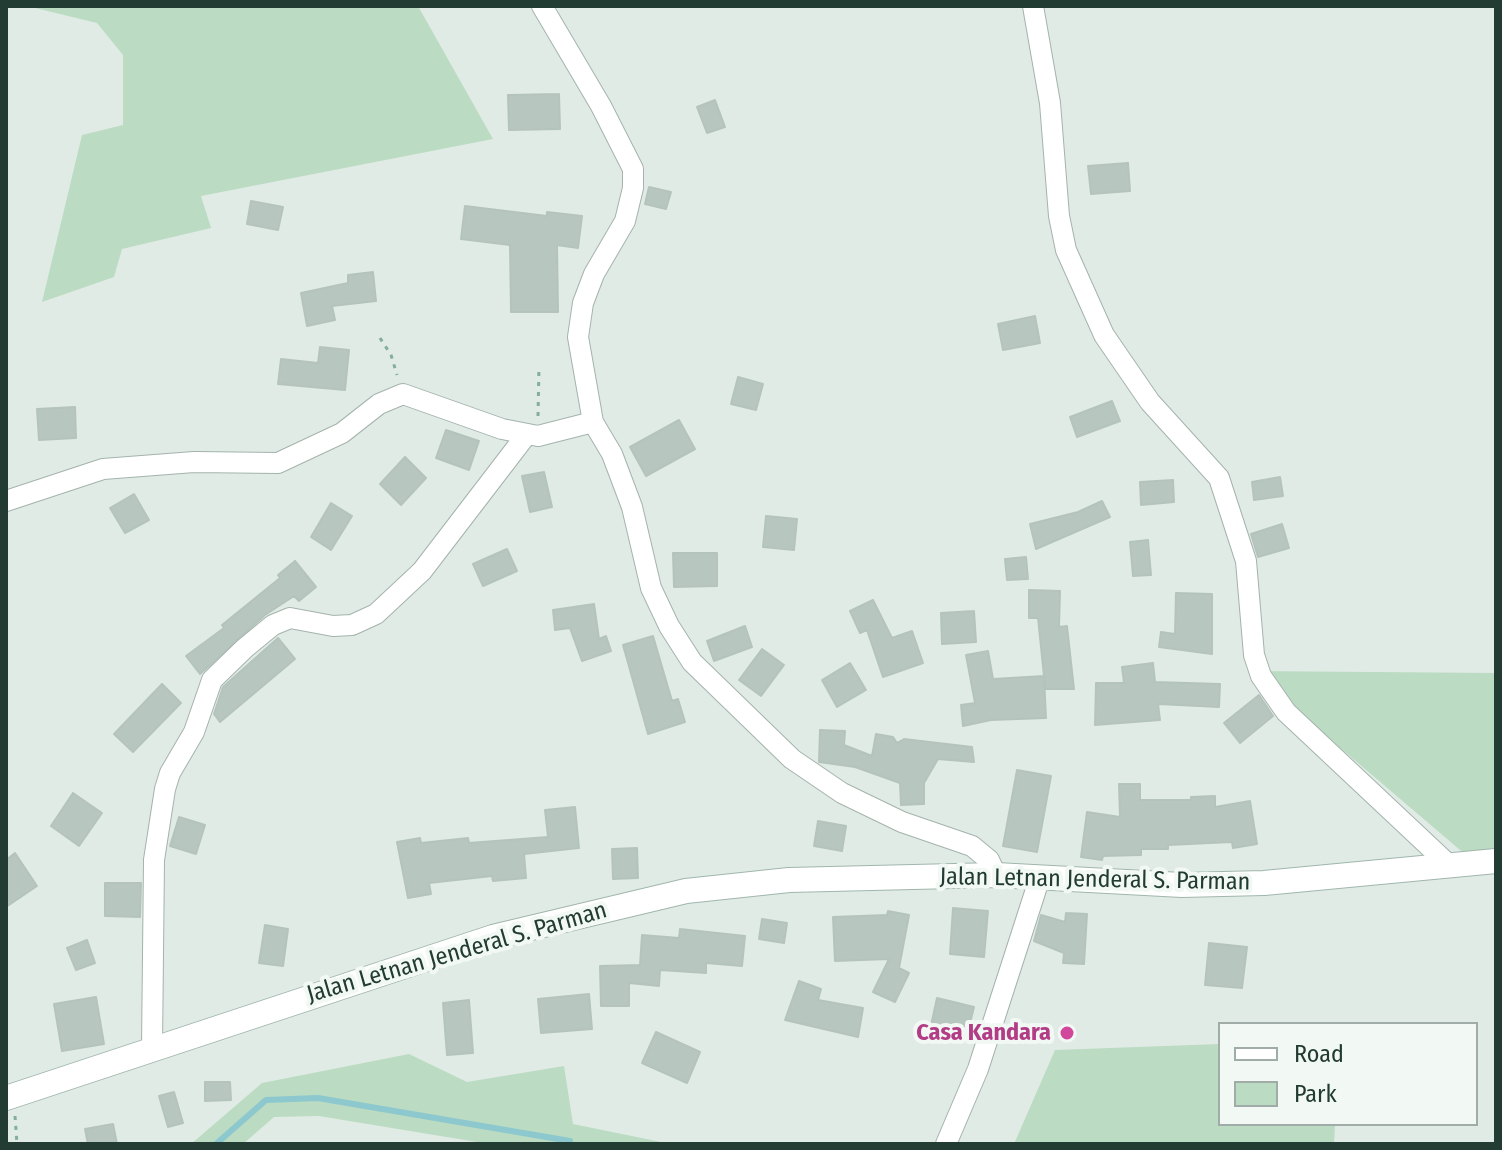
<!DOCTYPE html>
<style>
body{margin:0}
#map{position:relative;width:1502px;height:1150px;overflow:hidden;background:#e1ebe6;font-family:"Fira Sans Condensed",sans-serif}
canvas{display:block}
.frame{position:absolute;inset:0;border:8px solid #223b33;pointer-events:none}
.legend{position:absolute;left:1218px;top:1022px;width:260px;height:104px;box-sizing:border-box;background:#f2f8f4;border:2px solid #9faca7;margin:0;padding:10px 14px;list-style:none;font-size:24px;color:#223b33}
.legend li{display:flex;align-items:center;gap:16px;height:40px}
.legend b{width:40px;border:2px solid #9faca7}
</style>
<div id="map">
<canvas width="1502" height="1150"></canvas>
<div class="frame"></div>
<ul class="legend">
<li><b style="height:10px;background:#fff"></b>Road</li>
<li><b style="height:22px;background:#bbdbc2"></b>Park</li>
</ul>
</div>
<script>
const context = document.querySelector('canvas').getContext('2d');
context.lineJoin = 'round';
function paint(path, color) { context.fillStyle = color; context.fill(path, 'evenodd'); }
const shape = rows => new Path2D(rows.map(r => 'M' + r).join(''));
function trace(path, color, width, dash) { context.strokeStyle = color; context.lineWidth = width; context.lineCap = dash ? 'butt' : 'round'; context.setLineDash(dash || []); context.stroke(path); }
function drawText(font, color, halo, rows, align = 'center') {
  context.font = font + ' "Fira Sans Condensed",sans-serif'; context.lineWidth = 8; context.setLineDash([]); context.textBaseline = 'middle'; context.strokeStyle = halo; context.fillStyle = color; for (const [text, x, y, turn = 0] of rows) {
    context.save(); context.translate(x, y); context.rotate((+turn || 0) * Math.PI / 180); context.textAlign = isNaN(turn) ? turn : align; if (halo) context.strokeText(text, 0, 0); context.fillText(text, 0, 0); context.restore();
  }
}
paint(shape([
 [27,6,418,6,493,139,201,196,211,228,122,249,114,277,42,302,82,135,123,125,123,55,97,23],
 [1250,671,1496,673,1496,866,1480,867],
 [1220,1044,1220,1124,1335,1124,1334,1144,1014,1144,1055,1050],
 [409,1054,467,1082,564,1066,573,1124,671,1144,489,1144,319,1116,274,1117,243,1144,191,1144,262,1083]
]), '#bbdbc2');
trace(shape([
 [216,1144,266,1100,318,1098,570,1141]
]), '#8cc8ce', 6);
const building = shape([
 [559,94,560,129,509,130,508,95,559,94],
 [715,100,725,127,707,133,697,107,715,100],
 [1128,163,1130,191,1091,194,1088,166,1128,163],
 [649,187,671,192,666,209,645,204,649,187],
 [251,201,283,207,278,230,247,224,251,201],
 [465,206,547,216,547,212,582,216,578,248,557,245,558,312,511,312,510,245,461,239,465,206],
 [373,272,376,301,332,306,335,320,307,326,301,293,348,283,348,275,373,272],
 [1035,316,1040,343,1003,350,998,324,1035,316],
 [320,347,349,350,345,390,278,384,281,359,318,363,320,347],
 [738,377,763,384,756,410,731,404,738,377],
 [1112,401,1120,421,1077,437,1070,417,1112,401],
 [75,407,76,438,39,440,37,409,75,407],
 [679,420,695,449,646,476,630,447,679,420],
 [446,430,479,441,469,470,436,458,446,430],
 [405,457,426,478,401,505,380,484,405,457],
 [544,472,552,507,530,512,522,476,544,472],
 [1280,477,1283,496,1254,500,1252,482,1280,477],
 [1173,480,1174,502,1141,505,1140,482,1173,480],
 [134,494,149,520,125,533,110,508,134,494],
 [1102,501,1110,517,1036,549,1030,524,1078,512,1102,501],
 [331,503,352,516,331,550,311,537,331,503],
 [766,516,797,519,794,550,763,547,766,516],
 [1282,524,1289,548,1258,557,1251,534,1282,524],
 [1148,540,1151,575,1133,576,1130,542,1148,540],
 [507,549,517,571,483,586,473,564,507,549],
 [673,553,717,553,717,586,674,587,673,553],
 [1026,557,1028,579,1007,580,1005,559,1026,557],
 [295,561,316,587,299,601,294,596,265,615,200,674,186,656,224,628,222,625,280,578,278,575,295,561],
 [1029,590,1060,591,1059,627,1067,626,1074,689,1045,689,1044,678,1046,718,991,720,963,726,961,705,975,703,966,655,988,651,993,679,1044,676,1038,618,1029,618,1029,590],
 [1176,593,1212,594,1212,654,1159,647,1161,632,1175,634,1176,593],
 [873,600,892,638,912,631,923,663,883,677,867,630,860,633,850,611,873,600],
 [594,604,599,639,606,636,611,651,582,661,570,628,555,630,553,610,594,604],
 [974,611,976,642,942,644,941,613,974,611],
 [745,626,752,647,714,661,707,641,745,626],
 [653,636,672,701,678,699,685,722,648,734,623,645,653,636],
 [278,638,295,659,220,722,214,714,223,687,278,638],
 [762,649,784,665,761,696,739,680,762,649],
 [850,663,866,690,837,707,822,680,850,663],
 [1153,663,1155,682,1220,684,1219,707,1158,704,1160,720,1095,725,1096,683,1124,683,1122,667,1153,663],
 [162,684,181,703,133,752,114,734,162,684],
 [1259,695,1273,716,1240,743,1224,723,1259,695],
 [820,730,845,731,844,745,872,756,876,734,893,737,897,743,904,739,972,747,974,762,938,759,924,783,924,804,901,805,900,783,855,767,819,762,820,730],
 [1017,770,1051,776,1037,852,1003,846,1017,770],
 [1119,784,1140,784,1140,800,1191,800,1191,797,1215,796,1215,807,1250,801,1257,844,1233,848,1232,842,1168,845,1168,849,1141,849,1141,855,1103,856,1102,860,1081,857,1087,812,1120,817,1119,784],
 [73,793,102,813,79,846,51,826,73,793],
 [575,807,579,848,524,854,526,878,493,881,492,876,429,883,431,894,408,898,397,842,420,838,421,843,468,838,469,843,548,837,545,810,575,807],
 [179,817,205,825,196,854,170,846,179,817],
 [818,821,846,826,842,851,814,846,818,821],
 [637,848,638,878,613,879,612,849,637,848],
 [15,853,37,886,6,907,6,860,15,853],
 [105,883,141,883,140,917,105,916,105,883],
 [953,908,988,911,984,957,950,954,953,908],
 [888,911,909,915,899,968,909,973,895,1002,873,992,889,959,835,961,833,917,887,915,888,911],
 [1066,913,1087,914,1084,964,1063,963,1064,953,1034,941,1041,915,1065,922,1066,913],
 [762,919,787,923,784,943,759,939,762,919],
 [265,925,288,929,283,966,259,963,265,925],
 [680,929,745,936,742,966,706,963,706,973,660,970,659,986,629,983,629,1006,601,1006,600,966,640,965,642,935,679,938,680,929],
 [87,940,95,963,76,970,67,948,87,940],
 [1209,943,1247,947,1242,988,1205,985,1209,943],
 [799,981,821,989,818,1000,863,1008,858,1037,785,1020,799,981],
 [589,994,592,1029,541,1033,538,999,589,994],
 [96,997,104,1044,62,1051,54,1004,96,997],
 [937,998,974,1007,966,1039,930,1030,937,998],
 [469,1000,473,1053,447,1055,443,1003,469,1000],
 [656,1032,700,1052,687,1083,642,1063,656,1032],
 [205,1082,230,1082,231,1100,205,1101,205,1082],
 [174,1092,183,1123,168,1127,159,1096,174,1092],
 [113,1124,117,1144,88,1144,85,1129,113,1124]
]);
paint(building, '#b7c6bf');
trace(building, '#b4c4bd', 2);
const street = shape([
 [542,6,601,106,633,169,633,188,625,221,594,274,583,303,578,337,593,422],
 [1033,6,1050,103,1059,216,1066,250,1104,335,1150,402,1219,478,1246,561,1254,655,1261,676,1286,712,1450,866],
 [6,501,103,469,194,462,278,463,342,433,379,404,403,394,502,429,538,436,593,422,612,454,632,507,651,588,669,626,692,662,792,759,842,793,902,822,972,846,989,860,996,875],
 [152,1047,154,860,165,789,170,773,194,732,212,680,245,648,273,625,290,618,333,626,352,625,376,614,422,571,527,434],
 [946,1144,978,1069,1040,877]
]);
const secondary = shape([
 [6,1098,493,937,686,891,789,880,996,875,1182,885,1264,883,1496,861]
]);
trace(street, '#a4b3ad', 22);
trace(secondary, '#a0b6ad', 26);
trace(shape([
 [380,338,391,355,397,375],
 [538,416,539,367],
 [15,1116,17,1144]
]), '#83ad9d', 3, [4, 6]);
trace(street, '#fff', 20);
trace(secondary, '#fff', 24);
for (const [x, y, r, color] of [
 [1067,1033,8,"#d1479c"]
]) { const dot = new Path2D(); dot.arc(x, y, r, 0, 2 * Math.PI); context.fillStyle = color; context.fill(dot); trace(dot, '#f2f8f4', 3); }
drawText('24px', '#223b33', '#f2f8f4', [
 ["Jalan Letnan Jenderal S. Parman",1095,880,1],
 ["Jalan Letnan Jenderal S. Parman",457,953,-16]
]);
drawText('bold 24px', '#b23c85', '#f2f8f4', [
 ["Casa Kandara",1051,1033]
], 'right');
</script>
